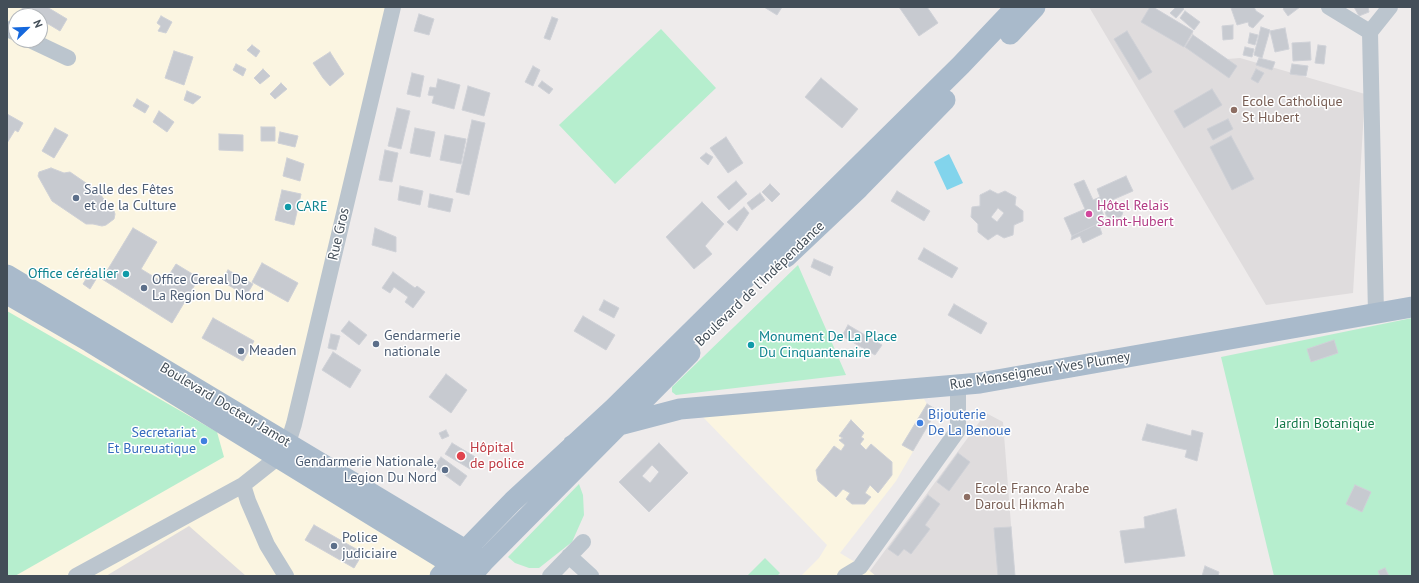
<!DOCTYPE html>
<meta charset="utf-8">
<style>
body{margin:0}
#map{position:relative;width:1419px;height:583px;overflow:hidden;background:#eeebeb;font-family:"PT Sans",sans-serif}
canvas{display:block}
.frame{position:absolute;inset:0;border:8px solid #434e58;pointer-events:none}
.north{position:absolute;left:8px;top:8px;width:40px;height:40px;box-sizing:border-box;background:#fff;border:1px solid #b4b8bc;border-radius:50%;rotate:67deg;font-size:11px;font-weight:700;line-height:16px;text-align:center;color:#434e58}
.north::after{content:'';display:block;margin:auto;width:14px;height:18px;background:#1568dd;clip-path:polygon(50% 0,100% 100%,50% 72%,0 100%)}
</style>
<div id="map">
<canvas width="1419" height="583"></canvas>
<div class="frame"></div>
<div class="north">N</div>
</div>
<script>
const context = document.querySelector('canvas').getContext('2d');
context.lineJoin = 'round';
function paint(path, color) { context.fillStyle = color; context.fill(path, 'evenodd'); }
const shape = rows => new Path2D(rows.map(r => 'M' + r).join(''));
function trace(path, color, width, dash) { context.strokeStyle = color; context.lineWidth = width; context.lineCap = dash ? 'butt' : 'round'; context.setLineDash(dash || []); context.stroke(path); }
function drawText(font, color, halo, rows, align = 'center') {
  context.font = font + ' "PT Sans",sans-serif'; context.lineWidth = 3; context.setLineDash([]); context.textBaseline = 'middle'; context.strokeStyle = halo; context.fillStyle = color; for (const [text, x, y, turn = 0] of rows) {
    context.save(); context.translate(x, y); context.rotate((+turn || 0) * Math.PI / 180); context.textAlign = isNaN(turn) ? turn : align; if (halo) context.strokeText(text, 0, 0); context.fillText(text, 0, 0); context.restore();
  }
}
paint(shape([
 [7,7,398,7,291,434,7,265],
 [16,16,40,16,40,40,16,40],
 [7,304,175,401,439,568,432,576,7,576],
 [924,399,927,404,937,410,896,481,840,553,870,571,876,576,801,576,819,558,827,545,700,414]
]), '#fbf5e1');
paint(shape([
 [1089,7,1153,7,1193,31,1193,35,1227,59,1240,58,1365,94,1353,293,1266,305],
 [986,413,1003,422,1015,576,876,576,870,571],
 [189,526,246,576,106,576]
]), '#dfdcdd');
paint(shape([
 [661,29,716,88,615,184,559,125],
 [798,265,846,375,676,395,672,392,672,387],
 [7,311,217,432,224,457,15,576,7,576],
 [1412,318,1412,576,1274,576,1221,357],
 [579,484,583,495,584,515,572,542,539,568,529,568,515,563,508,557],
 [765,558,780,573,777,576,747,576]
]), '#b6eece');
paint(shape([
 [949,154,963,183,947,190,934,162]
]), '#82d4ec');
const building = shape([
 [20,7,47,7,67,19,60,31,40,19,40,16,35,16,20,7],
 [764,7,782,7,777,15,764,7],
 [899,7,927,7,938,23,919,36,899,7],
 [1150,7,1153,7,1193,31,1184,47,1141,22,1150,7],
 [1176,7,1182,7,1184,9,1176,18,1170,13,1176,7],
 [1233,7,1254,7,1256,11,1264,16,1253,28,1249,26,1248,22,1237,25,1231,8,1233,7],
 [1285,7,1300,7,1288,16,1283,9,1285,7],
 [1354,7,1368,7,1369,12,1359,16,1354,7],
 [1185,11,1200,22,1194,30,1180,18,1185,11],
 [419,14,434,19,429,35,414,31,419,14],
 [161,16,172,22,166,33,158,31,161,26,157,23,161,16],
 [552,17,558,19,550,40,544,38,552,17],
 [1233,25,1233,39,1223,40,1222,26,1233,25],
 [1261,27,1270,30,1262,58,1254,55,1261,27],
 [1285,28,1289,49,1275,52,1270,31,1285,28],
 [1127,31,1152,72,1139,80,1114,39,1127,31],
 [1250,33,1258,35,1255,45,1248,43,1250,33],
 [1193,35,1237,66,1229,78,1185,47,1193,35],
 [1310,42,1311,60,1293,61,1292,43,1310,42],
 [252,45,260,51,256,57,247,50,252,45],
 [1318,45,1326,46,1324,64,1315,63,1318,45],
 [1245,47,1254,49,1252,57,1243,55,1245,47],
 [174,51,193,57,184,85,165,78,174,51],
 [330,52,344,74,330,86,323,78,313,63,330,52],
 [1259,58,1275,62,1272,70,1256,65,1259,58],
 [236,64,246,69,243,76,233,70,236,64],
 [1292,64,1308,66,1306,76,1290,74,1292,64],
 [533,66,540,70,533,86,525,82,533,66],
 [263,69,270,76,260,84,254,78,263,69],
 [1256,69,1264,73,1258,83,1251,79,1256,69],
 [412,73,424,76,420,97,407,94,412,73],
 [821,78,858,109,842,128,805,97,821,78],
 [438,79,460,85,454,109,432,103,434,96,428,95,430,87,436,88,438,79],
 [542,81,553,89,549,94,538,86,542,81],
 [281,83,287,89,275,99,270,94,281,83],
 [468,86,490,93,484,116,462,110,468,86],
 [1212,89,1222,105,1184,128,1174,111,1212,89],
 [187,91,201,97,193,104,184,100,187,91],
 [137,99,149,106,145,113,133,106,137,99],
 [397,108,410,111,401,149,388,146,397,108],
 [159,111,174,122,167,132,153,122,159,111],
 [7,114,23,123,18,132,15,130,7,143,7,114],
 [1228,119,1233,129,1213,140,1207,129,1228,119],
 [472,120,485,123,469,195,456,192,472,120],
 [261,127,275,127,275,141,261,141,261,127],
 [55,128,68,135,54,158,42,151,55,128],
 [415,128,435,132,430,157,410,153,415,128],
 [280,132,298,136,295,147,278,143,280,132],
 [219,134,243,135,243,151,219,150,219,134],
 [445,135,466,139,461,164,440,160,445,135],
 [1231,136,1254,179,1232,190,1210,147,1231,136],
 [726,137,743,163,728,173,710,148,726,137],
 [385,150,398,153,392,182,379,180,385,150],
 [706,153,713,157,708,165,700,158,706,153],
 [287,158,304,164,300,181,283,176,287,158],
 [51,168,64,173,70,172,99,192,107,204,114,211,115,214,114,219,106,225,102,226,93,224,86,224,52,201,38,176,39,172,51,168],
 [1126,176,1133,191,1103,204,1102,201,1098,203,1106,220,1072,236,1064,218,1085,209,1074,184,1084,180,1093,200,1100,197,1097,189,1126,176],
 [736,181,747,194,729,210,717,197,736,181],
 [770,184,780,194,772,202,762,192,770,184],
 [400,186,423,191,420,205,398,200,400,186],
 [282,190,301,194,294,225,275,220,282,190],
 [990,190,998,194,1005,191,1016,197,1015,205,1023,211,1023,221,1014,225,1013,235,1004,238,997,234,988,240,978,232,978,224,971,217,972,207,980,206,980,195,990,190],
 [998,208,1004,213,997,222,991,217,998,208],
 [897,191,930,211,924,221,891,201,897,191],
 [760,193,765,200,752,210,747,203,760,193],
 [430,194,453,199,450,212,428,207,430,194],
 [702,202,724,224,705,246,712,254,694,269,666,237,702,202],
 '1105 211a9 9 0 1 1 18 0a9 9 0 1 1-18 0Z',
 [744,207,749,213,737,231,727,222,744,207],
 [1106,220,1106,225,1100,228,1102,234,1083,243,1080,236,1071,240,1072,236,1106,220],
 [133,228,157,242,141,269,164,283,176,264,199,278,172,323,102,279,133,228],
 [375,228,396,237,396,252,372,245,375,228],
 [924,248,958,268,952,278,918,259,924,248],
 [814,259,833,267,830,276,811,267,814,259],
 [262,263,298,283,288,302,252,282,262,263],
 [228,270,253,284,246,296,222,281,228,270],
 [91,271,98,276,90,289,83,284,91,271],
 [393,272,415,288,417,286,425,292,413,308,405,302,408,297,394,287,390,293,382,288,393,272],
 [604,300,619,308,614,318,599,310,604,300],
 [954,304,987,323,981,334,948,315,954,304],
 [583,316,615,335,606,350,574,331,583,316],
 [213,318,254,341,243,361,202,338,213,318],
 [349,321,367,335,359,345,341,331,349,321],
 [848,325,882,345,875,355,842,336,848,325],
 [331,334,340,336,336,350,328,348,331,334],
 [1334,340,1338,353,1311,362,1307,349,1334,340],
 [333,352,361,370,350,388,322,370,333,352],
 [446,374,467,390,451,413,429,397,446,374],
 [927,404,937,410,913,451,902,445,927,404],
 [851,420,864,433,861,437,864,439,860,444,866,450,871,444,892,462,892,475,878,493,870,485,865,493,871,497,865,504,852,504,846,499,850,493,843,489,836,497,818,481,816,470,834,446,841,451,845,445,839,440,843,438,839,436,851,420],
 [1147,424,1191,436,1192,430,1203,433,1197,461,1185,457,1187,450,1142,440,1147,424],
 [446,430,449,436,442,439,439,433,446,430],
 [452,443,477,458,470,469,445,454,452,443],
 [659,443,688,473,649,512,619,482,659,443],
 [652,465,659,472,650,483,642,476,652,465],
 [958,453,970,462,949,491,937,482,958,453],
 [441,457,467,476,460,486,434,467,441,457],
 [1355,485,1371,492,1362,512,1346,504,1355,485],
 [928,495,940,504,925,525,930,529,911,554,904,549,898,556,888,549,928,495],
 [1176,509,1185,556,1125,563,1120,531,1145,528,1144,517,1176,509],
 [314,525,363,553,354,568,305,540,314,525],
 [1011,527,1015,576,998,576,994,528,1011,527],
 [1205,566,1219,572,1218,576,1202,576,1205,566],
 [1385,568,1389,576,1380,576,1378,571,1385,568]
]);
paint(building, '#c7cad0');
trace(building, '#cfd1d7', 1);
trace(shape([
 [1329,7,1370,32],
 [7,29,16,33],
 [30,40,68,58],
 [1376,314,1370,32,1390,7],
 [243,485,248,501,267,545,286,576],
 [569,556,591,576],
 [76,576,243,485,277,458,288,443,294,424,393,7],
 [550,576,583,542],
 [845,576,860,567,958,430,958,385]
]), '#bbc5ce', 16);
trace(shape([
 [1010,34,1035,7],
 [786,257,859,188,945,100],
 [7,275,477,557],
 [7,294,90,342,463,571],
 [573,445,619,425,680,409,980,383,1412,307],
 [440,576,513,501,614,408,961,65,1016,7],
 [471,576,484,561,690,353]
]), '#a9bacb', 21);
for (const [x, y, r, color] of [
 [1234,110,4,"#8d6e63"],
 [76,198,4,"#5c6f8a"],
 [288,207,4,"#0f9aa8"],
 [1089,214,4,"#d1479c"],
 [126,274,4,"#0f9aa8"],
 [144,288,4,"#5c6f8a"],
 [376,344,4,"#5c6f8a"],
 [751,345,4,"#0f9aa8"],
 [241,351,4,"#5c6f8a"],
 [920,423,4,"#3f7fe0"],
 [204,441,4,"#3f7fe0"],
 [461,456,5,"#e0444e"],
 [445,470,4,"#5c6f8a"],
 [967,497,4,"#8d6e63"],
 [334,546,4,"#5c6f8a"]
]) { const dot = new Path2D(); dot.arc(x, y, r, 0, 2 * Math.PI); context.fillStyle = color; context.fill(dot); trace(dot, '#fff', 1.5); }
drawText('14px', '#785e54', '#fff', [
 ["Ecole Catholique",1242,102],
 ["St Hubert",1242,118],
 ["Ecole Franco Arabe",975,489],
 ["Daroul Hikmah",975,505]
], 'left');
drawText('14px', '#4e5e75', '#fff', [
 ["Salle des Fêtes",84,190],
 ["et de la Culture",84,206],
 ["Office Cereal De",152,280],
 ["La Region Du Nord",152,296],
 ["Gendarmerie",384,336],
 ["nationale",384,352],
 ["Meaden",249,351],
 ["Gendarmerie Nationale,",437,462,"right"],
 ["Legion Du Nord",437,478,"right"],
 ["Police",342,538],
 ["judiciaire",342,554]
], 'left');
drawText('14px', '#b23c85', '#fff', [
 ["Hôtel Relais",1097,206],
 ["Saint-Hubert",1097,222]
], 'left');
drawText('14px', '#0d838f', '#fff', [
 ["CARE",296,207],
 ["Office céréalier",118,274,"right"],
 ["Monument De La Place",759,337],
 ["Du Cinquantenaire",759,353]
], 'left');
drawText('14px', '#434e58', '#fff', [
 ["Rue Gros",339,234,-77],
 ["Boulevard de l'Indépendance",760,284,-44],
 ["Rue Monseigneur Yves Plumey",1040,371,-9],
 ["Boulevard Docteur Jamot",225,405,31]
]);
drawText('14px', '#366cbe', '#fff', [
 ["Bijouterie",928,415],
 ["De La Benoue",928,431],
 ["Secretariat",196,433,"right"],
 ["Et Bureuatique",196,449,"right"]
], 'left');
drawText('14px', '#147949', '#fff', [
 ["Jardin Botanique",1325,424]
]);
drawText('14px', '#be3a42', '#fff', [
 ["Hôpital",470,448],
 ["de police",470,464]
], 'left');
</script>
